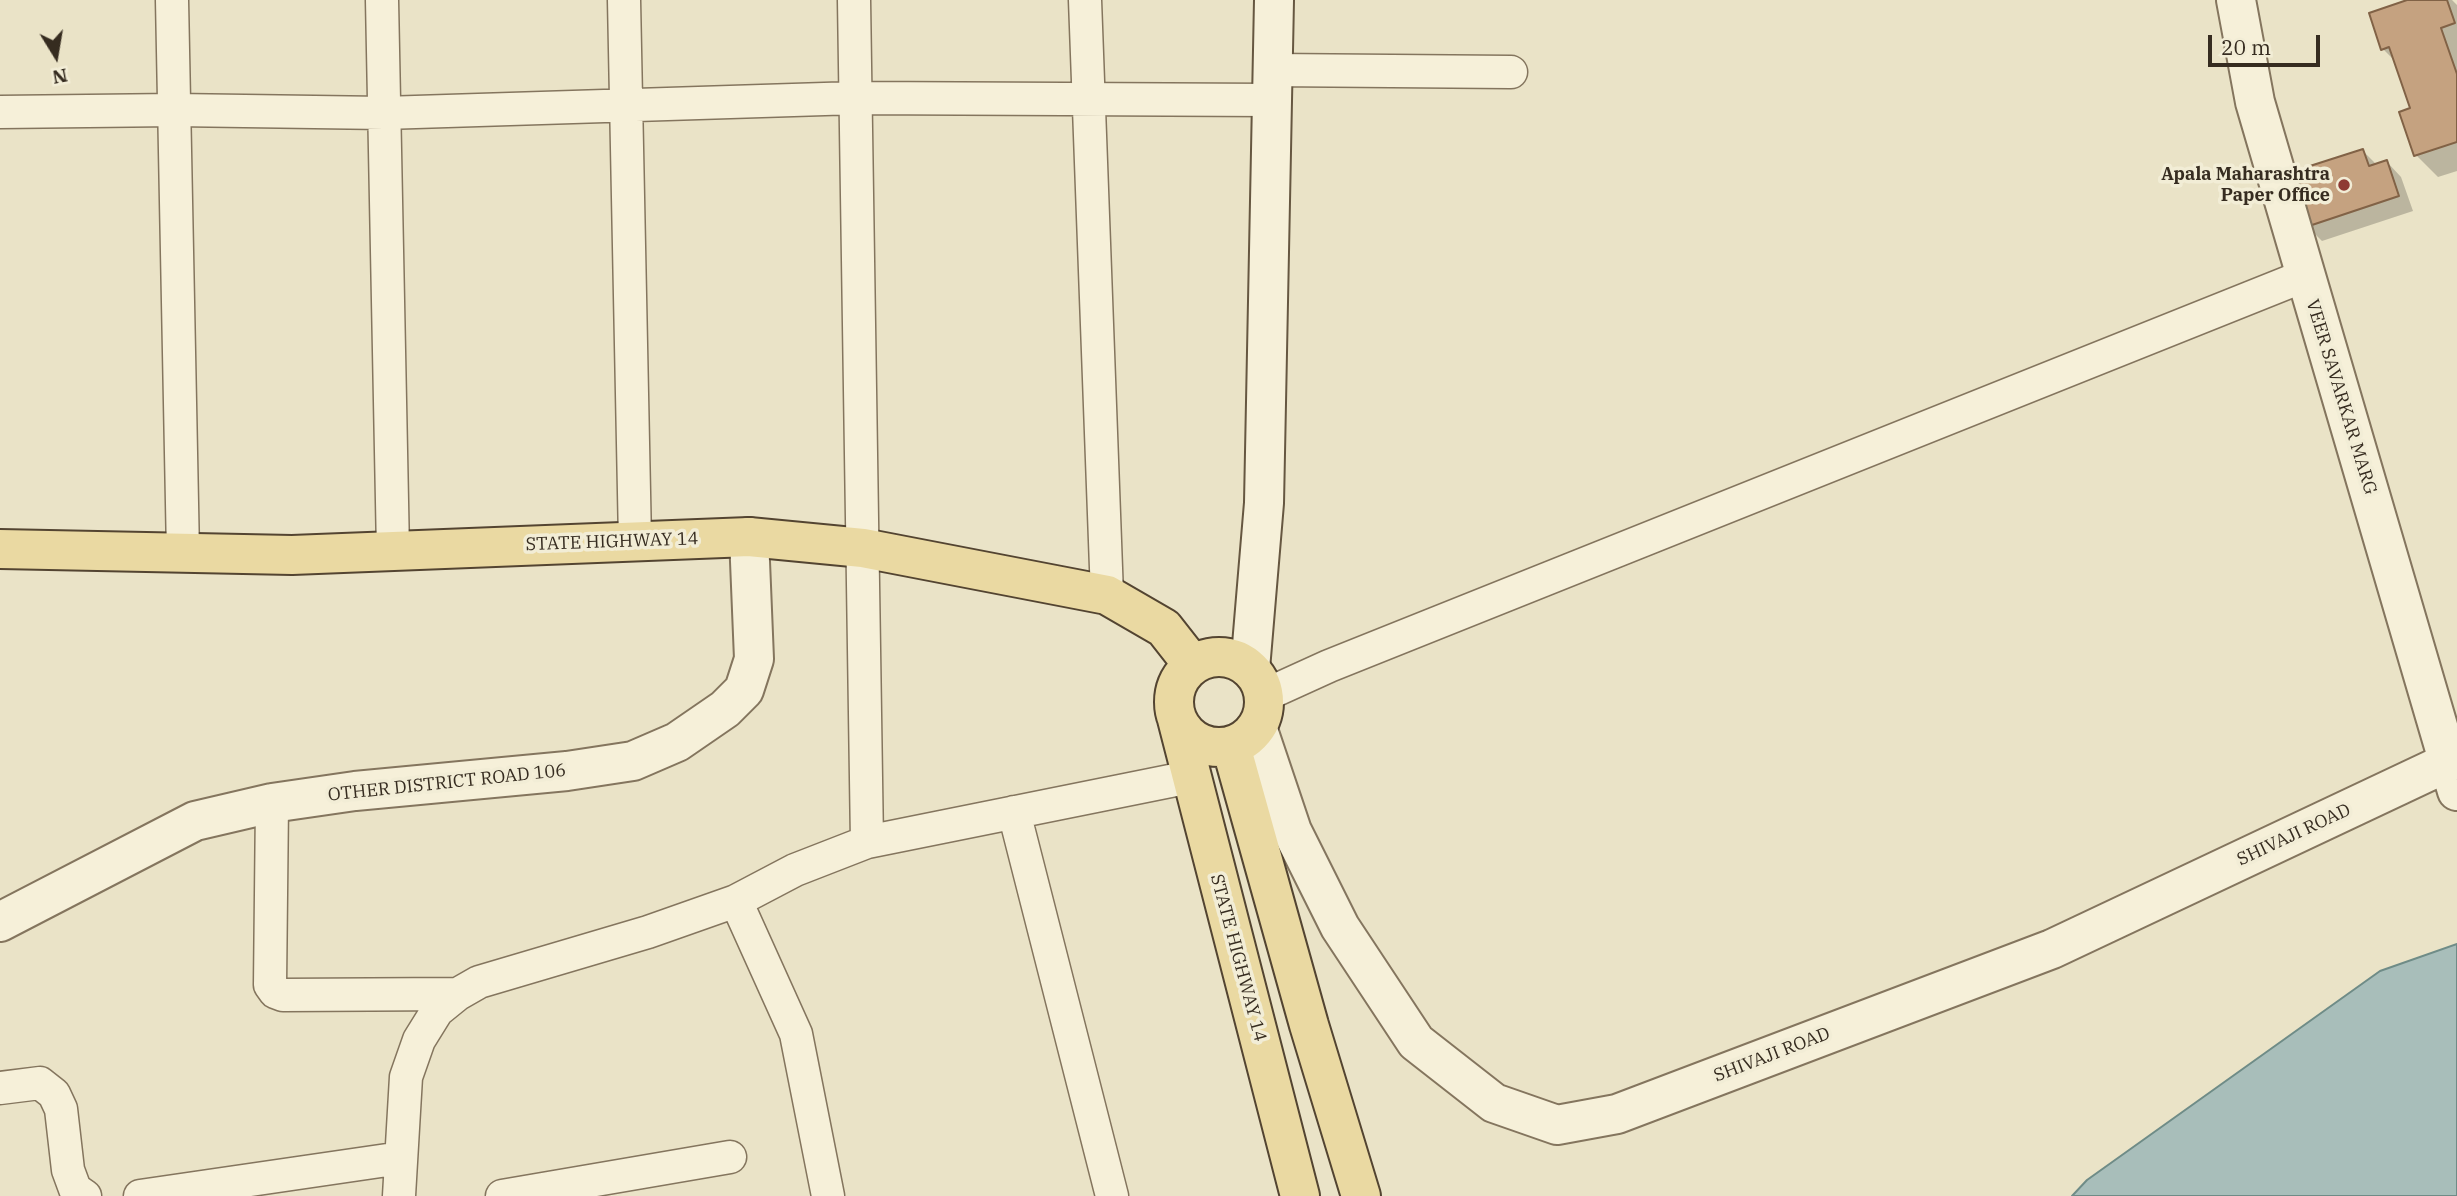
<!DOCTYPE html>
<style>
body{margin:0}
#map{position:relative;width:2457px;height:1196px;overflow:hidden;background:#eae3c7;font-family:"IBM Plex Serif",serif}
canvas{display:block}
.north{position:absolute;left:21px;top:21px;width:70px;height:70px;-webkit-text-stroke:5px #f2edd6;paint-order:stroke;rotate:169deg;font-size:19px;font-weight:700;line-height:28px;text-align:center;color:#362c20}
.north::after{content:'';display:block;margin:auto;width:24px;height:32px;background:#362c20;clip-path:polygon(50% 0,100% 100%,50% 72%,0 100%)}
.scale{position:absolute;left:2208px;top:35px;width:112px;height:32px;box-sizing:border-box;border:4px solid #362c20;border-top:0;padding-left:9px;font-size:21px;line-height:24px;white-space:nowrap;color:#362c20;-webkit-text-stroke:5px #f2edd6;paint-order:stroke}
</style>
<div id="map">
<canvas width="2457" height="1196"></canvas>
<div class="north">N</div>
<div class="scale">20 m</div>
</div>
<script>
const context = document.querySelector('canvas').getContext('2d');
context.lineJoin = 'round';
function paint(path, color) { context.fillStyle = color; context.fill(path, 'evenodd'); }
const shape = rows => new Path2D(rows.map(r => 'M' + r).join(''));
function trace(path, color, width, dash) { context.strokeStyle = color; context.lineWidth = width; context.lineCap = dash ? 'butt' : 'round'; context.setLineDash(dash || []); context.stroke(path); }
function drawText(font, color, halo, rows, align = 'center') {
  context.font = font + ' "IBM Plex Serif",serif'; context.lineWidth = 7; context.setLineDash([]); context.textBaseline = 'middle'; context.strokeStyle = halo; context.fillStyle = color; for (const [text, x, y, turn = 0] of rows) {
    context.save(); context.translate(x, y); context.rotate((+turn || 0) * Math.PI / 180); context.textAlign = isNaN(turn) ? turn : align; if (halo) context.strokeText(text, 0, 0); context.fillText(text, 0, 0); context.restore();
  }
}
const water = shape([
 [2457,944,2457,1196,2072,1196,2087,1180,2380,971,2457,944]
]);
paint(water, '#a8beba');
trace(water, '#6f8c87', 2);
paint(shape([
 [2412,0,2452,0,2457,5,2457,171,2438,177,2416,155,2412,109,2396,62,2383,49],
 [2363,151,2377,165,2387,162,2401,177,2413,211,2322,241,2307,226]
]), '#0003');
const building = shape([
 [2407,0,2447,0,2455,23,2441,28,2457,74,2457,142,2414,156,2399,112,2410,108,2389,47,2381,50,2369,13,2407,0],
 [2363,149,2369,166,2387,160,2399,196,2306,227,2288,173,2363,149]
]);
paint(building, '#c5a280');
trace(building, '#816246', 2);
const minor = shape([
 [172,0,183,553],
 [382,0,393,551],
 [624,0,635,541],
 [854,0,867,842],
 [1085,0,1107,595],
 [1272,70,1511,72],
 [0,112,175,110,384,113,856,98,1272,100],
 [1263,696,1329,666,2304,276],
 [272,803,270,985,275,992,283,995,458,994],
 [1014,812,1112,1196],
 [736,901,796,1034,828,1196],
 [0,1088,40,1083,54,1094,61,1109,68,1170,75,1189,85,1196],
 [140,1196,401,1158],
 [399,1196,406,1077,419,1040,437,1011,458,994,479,982,648,932,736,901,795,870,867,842,1190,777],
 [502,1196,730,1157]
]);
const tertiary = shape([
 [2236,0,2255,102,2457,791],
 [1257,727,1292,831,1340,927,1416,1042,1494,1103,1557,1125,1617,1114,2052,949,2457,758],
 [0,922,195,821,272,803,355,791,567,771,633,761,677,742,725,709,744,690,754,659,749,537]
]);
const secondary = shape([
 [1250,669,1264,503,1274,0]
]);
const primary = shape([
 [0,549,292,555,749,537,863,548,1107,595,1164,628,1193,665],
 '1174 702a45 45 0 1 1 90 0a45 45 0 1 1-90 0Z',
 [1177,719,1300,1196],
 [1231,746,1309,1025,1361,1196]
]);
trace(minor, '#84755e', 35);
trace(tertiary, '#84755e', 42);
trace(secondary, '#665741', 42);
trace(primary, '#534431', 42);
trace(minor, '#f6f0d9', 32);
trace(tertiary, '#f6f0d9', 38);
trace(secondary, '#f6f0d9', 38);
trace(primary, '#ead9a2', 38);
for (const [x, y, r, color] of [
 [2344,185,7,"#8e3a33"]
]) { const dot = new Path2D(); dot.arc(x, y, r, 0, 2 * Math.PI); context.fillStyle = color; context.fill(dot); trace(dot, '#f2edd6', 2.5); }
drawText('bold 18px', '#362c20', '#f2edd6', [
 ["Apala Maharashtra",2330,175],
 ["Paper Office",2330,196]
], 'right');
drawText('18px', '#362c20', '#f2edd6', [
 ["VEER SAVARKAR MARG",2341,397,73],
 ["STATE HIGHWAY 14",612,542,-2],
 ["OTHER DISTRICT ROAD 106",447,783,-6],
 ["SHIVAJI ROAD",2294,835,-25],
 ["STATE HIGHWAY 14",1238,958,75],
 ["SHIVAJI ROAD",1772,1055,-21]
]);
</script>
